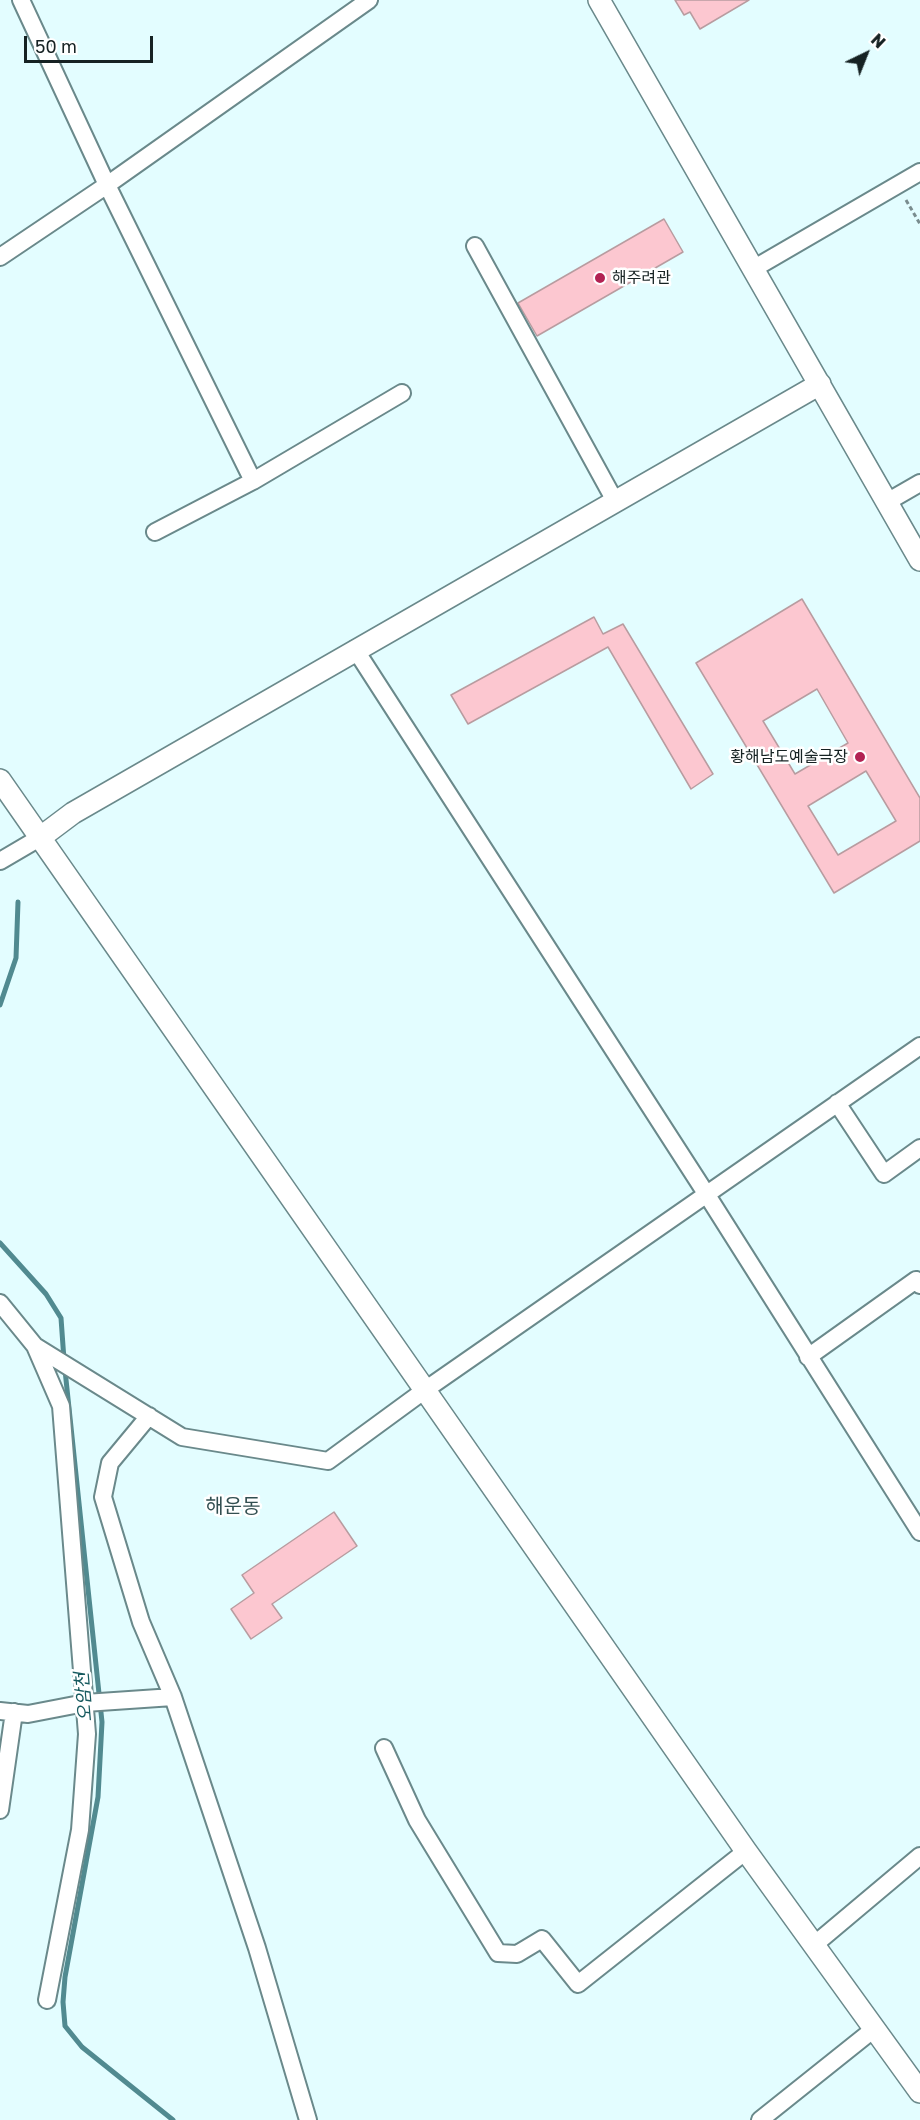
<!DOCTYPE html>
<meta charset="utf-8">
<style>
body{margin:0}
#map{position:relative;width:920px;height:2120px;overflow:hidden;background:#e3fdff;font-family:"Golos Text",sans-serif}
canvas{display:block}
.north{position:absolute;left:836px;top:24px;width:60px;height:60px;-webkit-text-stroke:4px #fff;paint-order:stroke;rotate:43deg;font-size:16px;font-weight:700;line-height:24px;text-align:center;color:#162223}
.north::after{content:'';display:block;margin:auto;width:21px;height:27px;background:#162223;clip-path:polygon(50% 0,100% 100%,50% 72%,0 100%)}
.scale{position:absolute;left:24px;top:36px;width:129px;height:27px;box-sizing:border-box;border:3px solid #162223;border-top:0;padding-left:8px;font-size:18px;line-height:21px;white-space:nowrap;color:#162223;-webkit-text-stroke:4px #fff;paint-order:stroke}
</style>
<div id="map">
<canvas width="920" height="2120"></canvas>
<div class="north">N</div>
<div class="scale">50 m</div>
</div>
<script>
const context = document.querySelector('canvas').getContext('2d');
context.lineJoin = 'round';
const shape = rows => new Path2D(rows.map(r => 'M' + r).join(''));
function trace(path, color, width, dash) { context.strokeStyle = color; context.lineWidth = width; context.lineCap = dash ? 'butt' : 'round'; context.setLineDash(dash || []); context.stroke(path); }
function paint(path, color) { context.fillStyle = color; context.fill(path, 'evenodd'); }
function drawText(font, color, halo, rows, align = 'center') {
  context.font = font + ' "Golos Text","Noto Sans KR",sans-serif'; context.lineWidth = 5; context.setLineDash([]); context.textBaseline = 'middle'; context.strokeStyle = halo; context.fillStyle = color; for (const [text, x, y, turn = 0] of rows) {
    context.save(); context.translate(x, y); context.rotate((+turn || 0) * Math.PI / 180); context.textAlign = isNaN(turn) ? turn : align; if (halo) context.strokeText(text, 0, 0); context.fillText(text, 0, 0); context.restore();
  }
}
trace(shape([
 [0,1005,16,958,18,902],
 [0,1243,46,1294,61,1318,64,1360],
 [65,1370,102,1722,98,1797,65,1977,63,2002,65,2026,82,2047,173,2120]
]), '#518a90', 5);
const building = shape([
 [675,0,749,0,700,29,690,12,684,15,675,0],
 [664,219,683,252,537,336,518,303,664,219],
 [802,599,920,798,920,841,834,893,696,663,802,599],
 [817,689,848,743,795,774,763,721,817,689],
 [866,771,896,821,838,855,808,806,866,771],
 [594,617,603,634,623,624,713,774,691,789,608,647,468,724,451,695,594,617],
 [334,1512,357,1546,272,1604,282,1618,251,1639,231,1609,254,1593,242,1575,334,1512]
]);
paint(building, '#fcc7d0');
trace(building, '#b89ca0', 1.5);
const minor = shape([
 [21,0,107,185,253,481],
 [475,246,615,501],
 [0,257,107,185,369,0],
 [753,269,920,172],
 [887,502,920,483],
 [155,532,253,481,402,393],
 [355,649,707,1195,920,1532],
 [0,861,41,837],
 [837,1103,884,1174,920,1148],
 [0,1303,35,1346,182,1437,328,1461,425,1390,920,1046],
 [35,1346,61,1406,87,1734,80,1830,47,2000],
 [808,1357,916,1280,920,1285],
 [149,1416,110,1463,103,1497,141,1622,173,1697,257,1948,308,2120],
 [0,1711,28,1714,85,1703,173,1697],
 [384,1748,417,1820,498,1953,517,1954,542,1939,578,1984,746,1851],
 [0,1810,14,1712],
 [814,1945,920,1856],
 [760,2120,874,2029]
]);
const major = shape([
 [599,0,920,560],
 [0,780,746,1851,920,2092],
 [41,837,73,813,820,384]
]);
trace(minor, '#6a898b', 20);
trace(major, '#6a898b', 24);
trace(shape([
 [906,200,920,224]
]), '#798c8e', 3, [4.5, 3]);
trace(minor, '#fff', 16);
trace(major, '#fff', 21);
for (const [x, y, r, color] of [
 [600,278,6,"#b22253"],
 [860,757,6,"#b22253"]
]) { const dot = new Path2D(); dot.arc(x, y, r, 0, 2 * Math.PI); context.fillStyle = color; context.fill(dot); trace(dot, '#fff', 2); }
drawText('16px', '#162223', '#fff', [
 ["해주려관",612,278],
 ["황해남도예술극장",848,757,"right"]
], 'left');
drawText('italic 18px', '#175a5f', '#fff', [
 ["오암천",84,1697,-95]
]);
drawText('20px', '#324f51', '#fff', [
 ["해운동",233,1507]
]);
</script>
